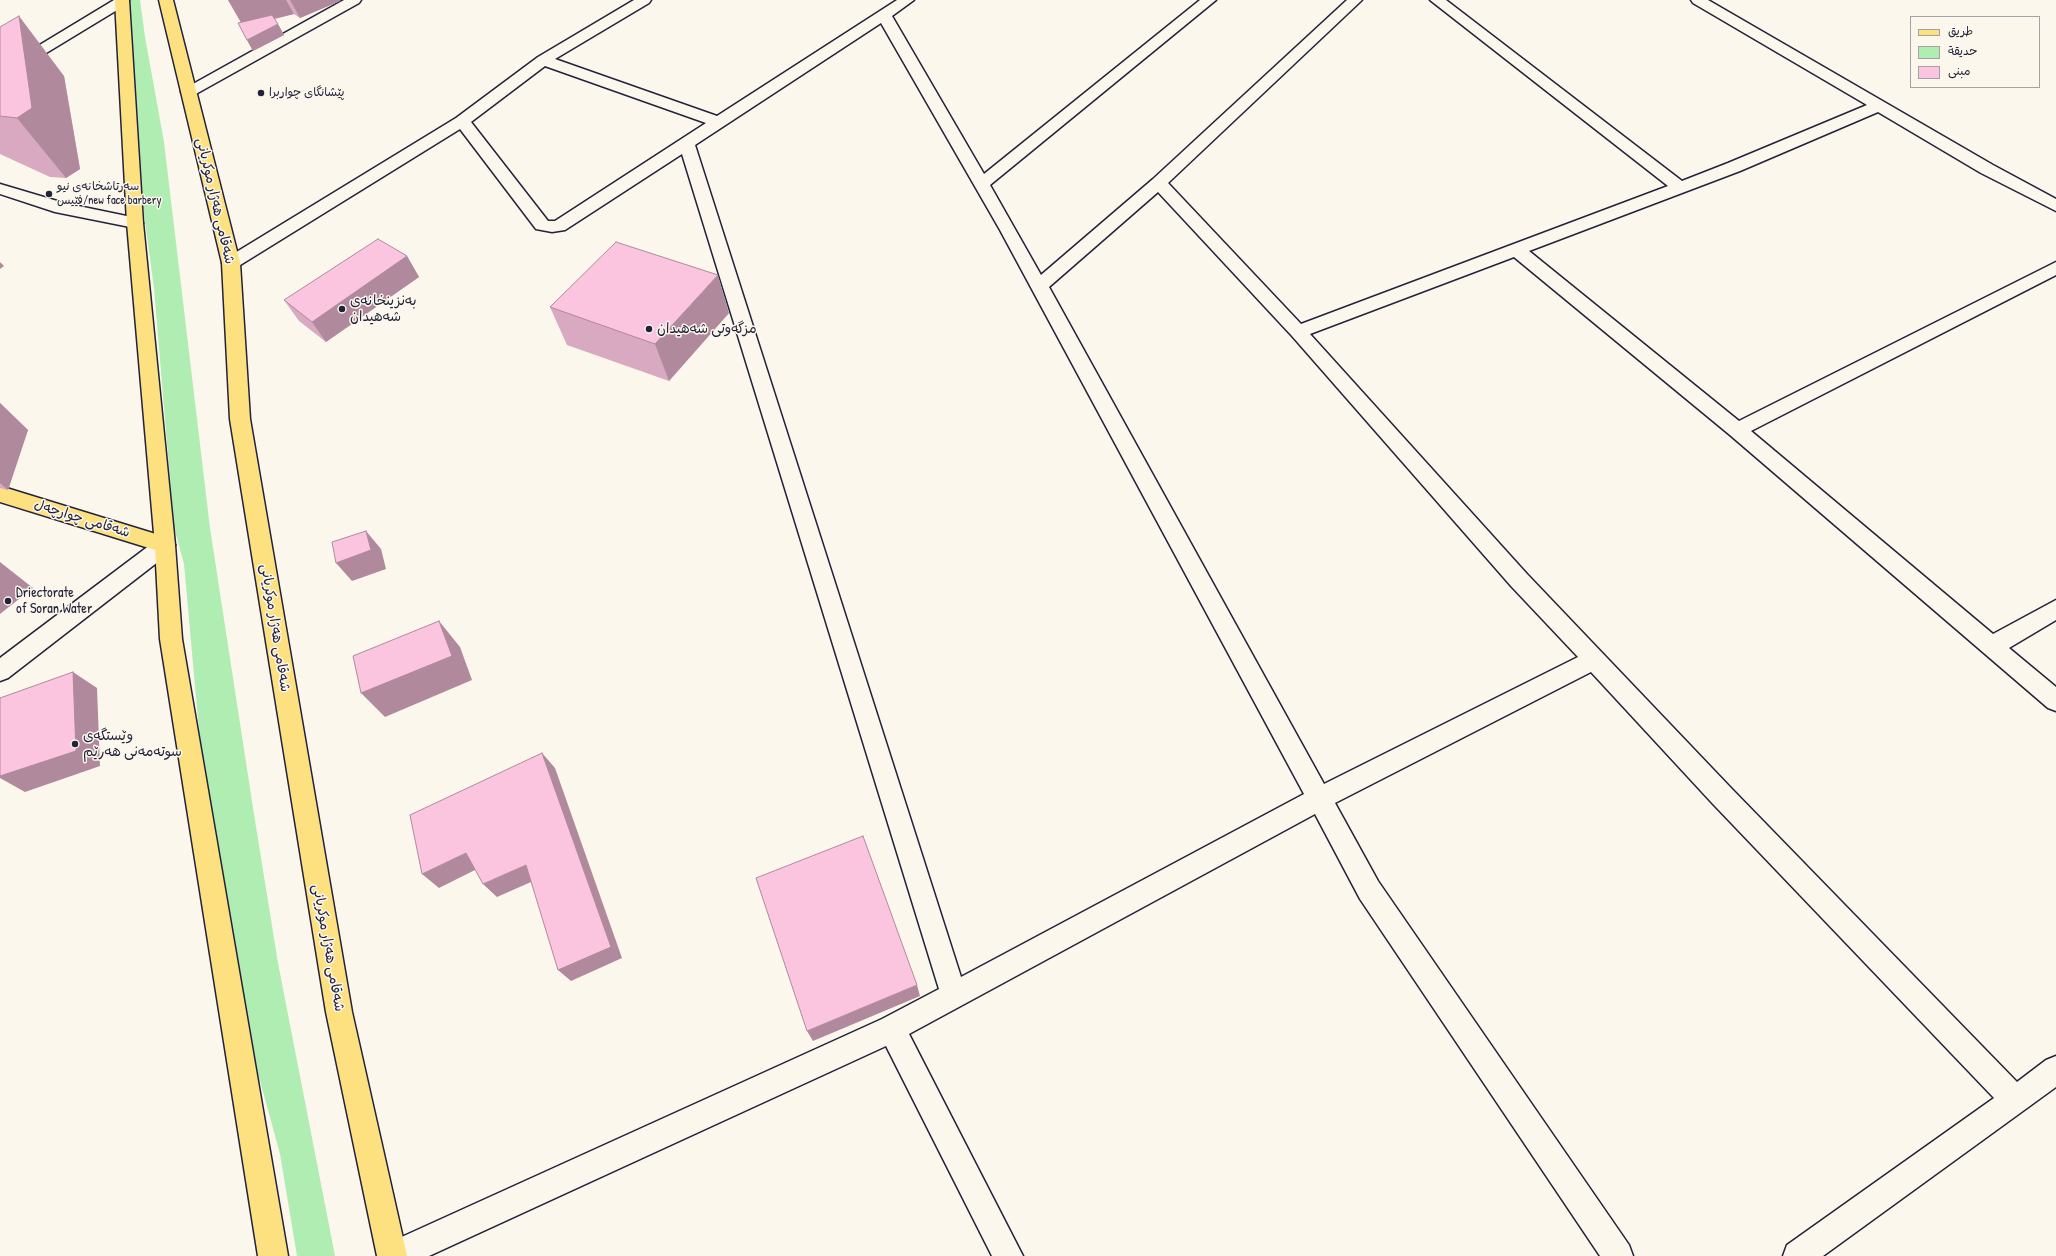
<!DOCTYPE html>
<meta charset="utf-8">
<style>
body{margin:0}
#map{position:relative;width:2056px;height:1256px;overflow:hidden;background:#fbf7ec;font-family:"Patrick Hand","Playpen Sans Arabic",sans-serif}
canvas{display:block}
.legend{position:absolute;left:1910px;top:16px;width:130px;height:72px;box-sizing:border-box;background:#fbf7ec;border:1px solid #a4a2a5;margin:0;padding:5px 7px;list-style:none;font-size:12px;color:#22223b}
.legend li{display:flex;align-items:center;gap:8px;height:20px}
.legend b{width:20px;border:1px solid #a4a2a5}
</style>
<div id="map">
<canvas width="2056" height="1256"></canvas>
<ul class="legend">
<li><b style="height:5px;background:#fde080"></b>طريق</li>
<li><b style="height:11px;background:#b0edb3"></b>حديقة</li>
<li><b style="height:11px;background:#fbc4df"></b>مبنى</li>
</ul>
</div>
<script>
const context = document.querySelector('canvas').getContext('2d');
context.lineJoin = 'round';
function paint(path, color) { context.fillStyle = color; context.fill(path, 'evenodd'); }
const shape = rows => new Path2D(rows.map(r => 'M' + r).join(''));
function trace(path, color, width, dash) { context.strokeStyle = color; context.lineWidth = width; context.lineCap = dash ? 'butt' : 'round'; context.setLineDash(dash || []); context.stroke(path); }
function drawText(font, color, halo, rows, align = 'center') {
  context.font = font + ' "Patrick Hand","Playpen Sans Arabic",sans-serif'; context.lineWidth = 3; context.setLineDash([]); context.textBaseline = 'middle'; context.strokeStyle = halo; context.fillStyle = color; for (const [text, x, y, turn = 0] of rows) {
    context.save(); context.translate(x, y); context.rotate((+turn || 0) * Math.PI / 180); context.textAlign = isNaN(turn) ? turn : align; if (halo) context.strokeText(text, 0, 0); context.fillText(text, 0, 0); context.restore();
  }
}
paint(shape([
 [115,0,140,0,145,37,164,142,210,528,253,808,278,963,335,1256,297,1256,280,1154,234,986,208,830,184,564,174,527,154,288]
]), '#b0edb3');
const minor = shape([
 [114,0,129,1,127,4,5,78,0,79,0,69,114,0],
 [344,0,361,0,359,3,194,95,189,97,184,95,181,92,184,89,344,0],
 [634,0,651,0,649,3,555,59,717,116,897,0,914,0,892,16,984,174,1200,0,1216,0,990,185,1041,275,1153,179,1347,0,1362,0,1168,183,1301,324,1668,186,1430,0,1446,0,1682,181,1728,163,1867,105,1693,3,1691,0,1708,0,1993,165,2056,199,2056,211,1981,173,1878,112,1740,171,1529,251,1739,421,2056,262,2056,275,1751,431,1993,634,2056,600,2056,620,2009,648,2056,687,2056,711,2048,708,1730,435,1514,257,1310,334,1527,574,1731,788,2017,1082,2046,1060,2056,1056,2056,1087,1823,1256,1783,1256,1787,1245,1994,1098,1713,804,1591,672,1335,803,1378,881,1629,1245,1633,1256,1600,1256,1360,899,1315,814,909,1034,1023,1256,992,1256,886,1046,429,1256,380,1256,384,1245,882,1019,939,989,682,154,565,230,552,232,536,229,460,129,237,267,231,269,225,267,222,263,225,259,456,118,538,57,634,0],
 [881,23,1000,230,1304,794,961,977,695,145,881,23],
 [545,66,706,123,555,221,548,221,471,122,545,66],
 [1158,192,1292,336,1511,586,1578,657,1324,784,1049,287,1158,192],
 [0,184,64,203,141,219,143,223,141,227,135,228,55,212,0,194,0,184],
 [165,537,172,539,175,545,172,551,8,678,0,681,0,658,158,539,165,537]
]);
const major = shape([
 [0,486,172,539,175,545,172,551,165,553,0,502,0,486]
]);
const highway = shape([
 [115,0,129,0,143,223,175,545,182,639,288,1256,258,1256,160,639,155,545,127,223,115,0],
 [159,0,173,0,240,263,250,419,352,1012,407,1256,377,1256,326,1012,230,419,222,263,159,0]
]);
trace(minor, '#22223b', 3);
trace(major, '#22223b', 3);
trace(highway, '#22223b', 3);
paint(minor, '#fbf7ec');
paint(major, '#fde080');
paint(highway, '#fde080');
paint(shape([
 [228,0,340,0,340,1,300,18,294,14,275,19,284,35,253,51,247,40,241,22],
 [0,27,64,76,80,169,66,178,50,177,0,154],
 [407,256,419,277,326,342,299,321,284,300],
 [550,307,729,313,669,381,567,345],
 [0,403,28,430,8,490,0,488]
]), '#d8a9c0');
paint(shape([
 [228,0,286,0,294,14,243,26],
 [290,0,340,0,340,1,300,18],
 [19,16,64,76,80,169,66,178,17,118],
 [278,24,284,35,253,51,247,40],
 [407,256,419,277,326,342,312,322],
 [0,262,4,266,0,269],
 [718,275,729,313,669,381,655,344],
 [0,403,28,430,8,490,0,483],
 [366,531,381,549,386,569,352,581,336,563],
 [0,562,33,588,0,614],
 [439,621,460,647,472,680,385,717,361,693],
 [73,672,97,688,100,766,25,792,0,778,0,776],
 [542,753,555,768,622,958,571,981,558,970],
 [466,853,481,867,439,888,422,874],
 [526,865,540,878,497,897,483,884],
 [917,985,920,996,813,1041,807,1031]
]), '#b0899c');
const building = shape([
 [272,15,278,24,247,40,238,23,272,15],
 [19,16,32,108,17,118,0,116,0,27,19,16],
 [378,239,407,256,312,322,284,300,378,239],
 [616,242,718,275,655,344,550,307,616,242],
 [366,531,371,550,336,563,332,542,366,531],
 [439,621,452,656,361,693,353,656,439,621],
 [73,672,76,751,0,776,0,698,73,672],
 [542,753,611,947,558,970,526,865,483,884,466,853,422,874,410,815,542,753],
 [863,836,917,985,807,1031,756,878,863,836]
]);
paint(building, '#fbc4df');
trace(building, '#b0899c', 1);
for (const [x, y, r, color] of [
 [261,93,4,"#22223b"],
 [49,194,4,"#22223b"],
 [342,309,4,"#22223b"],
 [649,329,4,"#22223b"],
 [8,601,4,"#22223b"],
 [75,744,4,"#22223b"]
]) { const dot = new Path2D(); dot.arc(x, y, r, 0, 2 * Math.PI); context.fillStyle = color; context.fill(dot); trace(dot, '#fbf7ec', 1.5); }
drawText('12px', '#22223b', '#fbf7ec', [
 ["پێشانگای چواربرا",269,93],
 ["سەرتاشخانەی نیو",57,187],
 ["فێیس/new face barbery",57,201]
], 'left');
drawText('14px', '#22223b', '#fbf7ec', [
 ["شەقامی ھەژار موکریانی",215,201,77],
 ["شەقامی چوارچەل",82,519,17],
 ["شەقامی ھەژار موکریانی",275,628,81],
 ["شەقامی ھەژار موکریانی",328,948,80]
]);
drawText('14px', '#22223b', '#fbf7ec', [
 ["بەنزینخانەی",350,301],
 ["شەهیدان",350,317],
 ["مزگەوتی شەهیدان",657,329],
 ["Driectorate",16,593],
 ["of Soran Water",16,609],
 ["وێستگەی",83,736],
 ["سوتەمەنی هەرێم",83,752]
], 'left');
</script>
